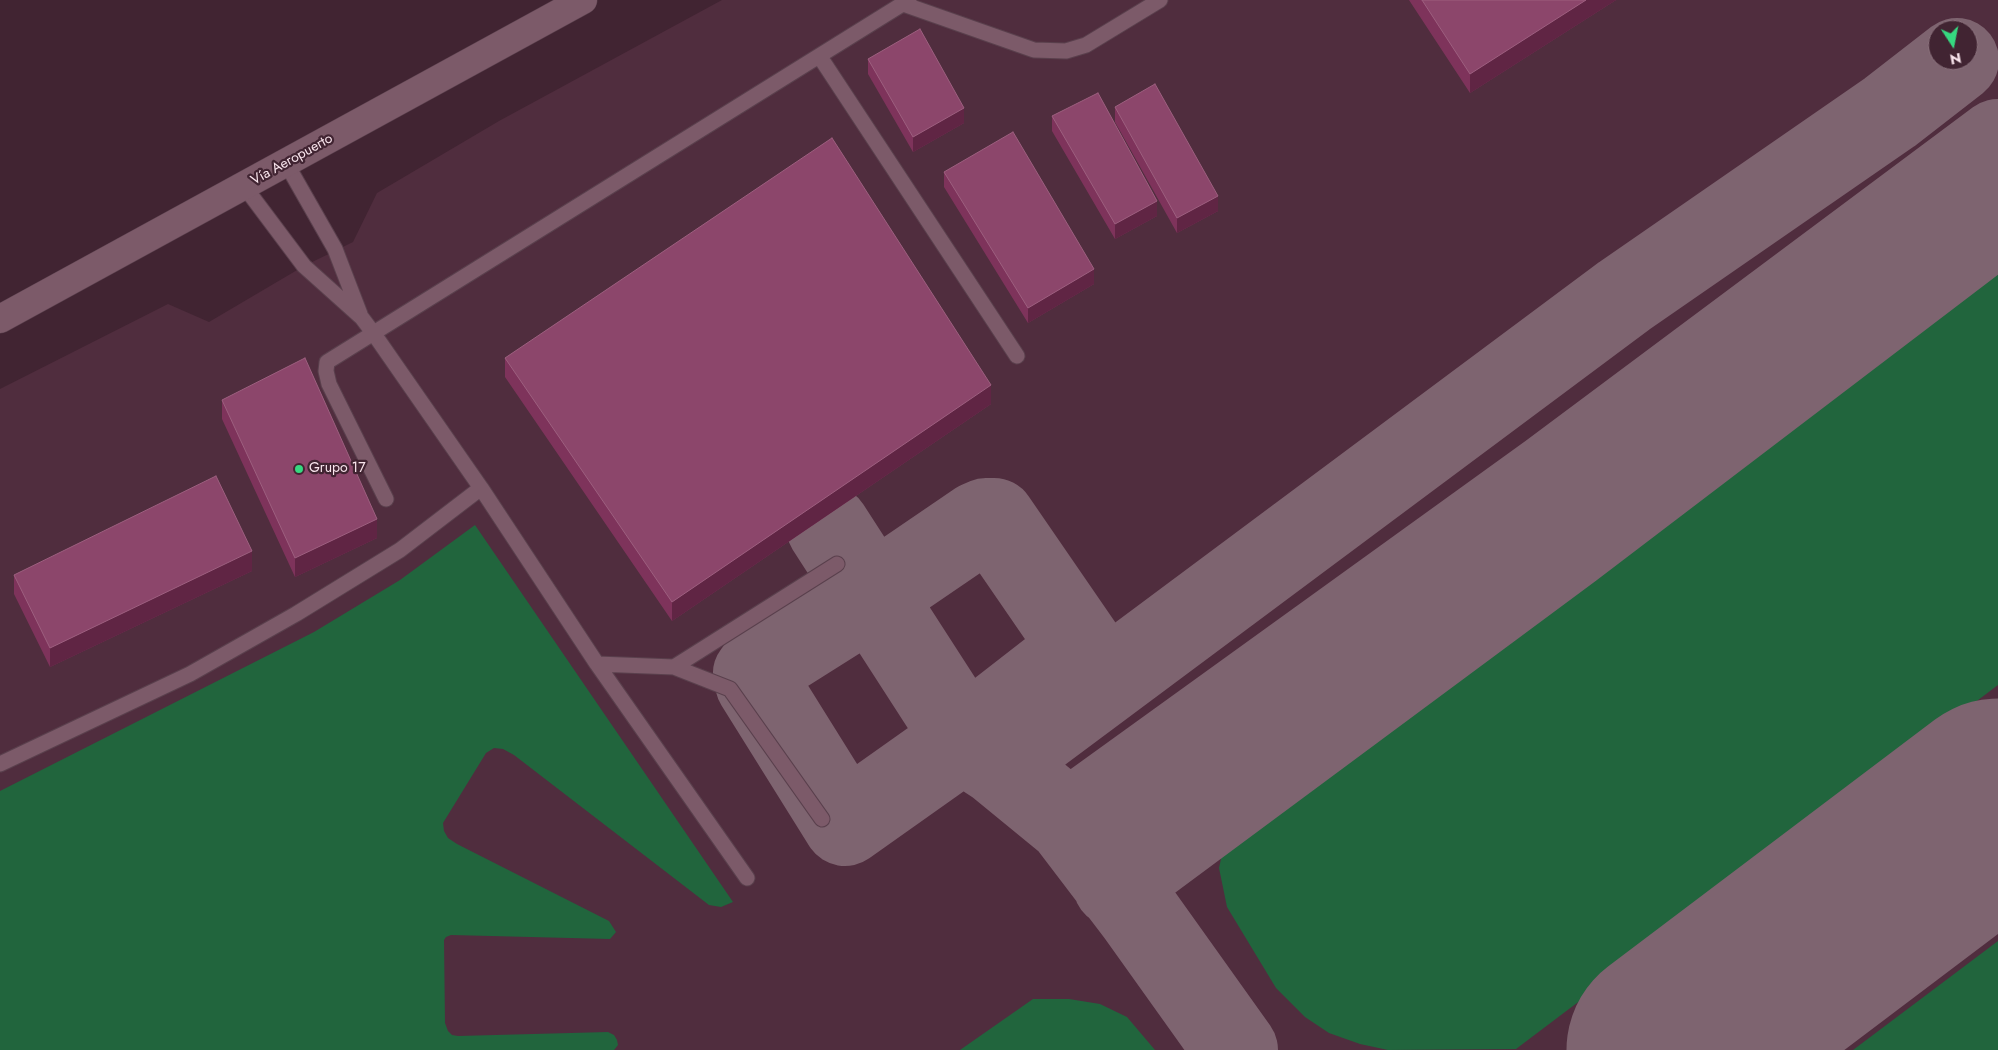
<!DOCTYPE html>
<meta charset="utf-8">
<style>
body{margin:0}
#map{position:relative;width:1998px;height:1050px;overflow:hidden;background:#412432;font-family:Jost,sans-serif}
canvas{display:block}
.north{position:absolute;left:1928px;top:20px;width:50px;height:50px;box-sizing:border-box;background:#412432;border:1px solid #8b727d;border-radius:50%;rotate:169deg;font-size:14px;font-weight:700;line-height:20px;text-align:center;color:#fae6ee}
.north::after{content:'';display:block;margin:auto;width:18px;height:22px;background:#36d880;clip-path:polygon(50% 0,100% 100%,50% 72%,0 100%)}
</style>
<div id="map">
<canvas width="1998" height="1050"></canvas>
<div class="north">N</div>
</div>
<script>
const context = document.querySelector('canvas').getContext('2d');
context.lineJoin = 'round';
function paint(path, color) { context.fillStyle = color; context.fill(path, 'evenodd'); }
const shape = rows => new Path2D(rows.map(r => 'M' + r).join(''));
function trace(path, color, width, dash) { context.strokeStyle = color; context.lineWidth = width; context.lineCap = dash ? 'butt' : 'round'; context.setLineDash(dash || []); context.stroke(path); }
function drawText(font, color, halo, rows, align = 'center') {
  context.font = font + ' Jost,sans-serif'; context.lineWidth = 4.5; context.setLineDash([]); context.textBaseline = 'middle'; context.strokeStyle = halo; context.fillStyle = color; for (const [text, x, y, turn = 0] of rows) {
    context.save(); context.translate(x, y); context.rotate((+turn || 0) * Math.PI / 180); context.textAlign = isNaN(turn) ? turn : align; if (halo) context.strokeText(text, 0, 0); context.fillText(text, 0, 0); context.restore();
  }
}
paint(shape([
 [722,0,1998,0,1998,1050,0,1050,0,389,168,304,209,322,304,266,353,242,377,193,499,121],
 [1938,30,1968,30,1968,60,1938,60]
]), '#502d3e');
paint(shape([
 [1998,265,1998,685,1516,1049,1388,1050,1360,1044,1329,1033,1305,1017,1276,988,1227,907,1219,868,1223,850,1231,841,1679,509],
 [475,525,733,902,721,907,709,905,514,755,503,749,494,748,486,753,443,823,444,831,448,838,457,844,609,921,616,932,610,939,451,935,446,937,444,940,445,1023,448,1031,452,1035,458,1036,608,1032,614,1035,617,1040,618,1045,614,1050,0,1050,0,791,314,632,400,580],
 [1998,941,1998,1050,1853,1050],
 [1033,999,1069,999,1100,1004,1127,1017,1155,1050,960,1050]
]), '#21653d');
trace(shape([
 [986,520,994,520,1082,648,965,739,845,824,757,683,755,674,761,666,872,596,979,523,986,520],
 [828,527,968,744,997,763,1069,822,1139,914,1236,1050],
 [997,763,1624,296,1890,112,1957,60],
 [1069,822,1550,475,1998,141],
 [1115,885,1571,547,1998,222]
]), '#7e6470', 84);
trace(shape([
 [1671,1050,1998,803]
]), '#7e6470', 209);
const service = shape([
 [903,4,1034,50,1066,51,1086,45,1160,0],
 [820,57,1017,356],
 [286,163,335,249,360,314],
 [244,186,304,266,362,318,374,334,481,488,597,664,747,878],
 [386,499,329,384,326,371,327,362,909,0],
 [597,664,674,667,730,689,822,819],
 [674,667,837,564],
 [0,764,190,674,296,614,400,550,481,488]
]);
const minor = shape([
 [0,319,583,0]
]);
trace(service, '#5a404d', 17);
trace(minor, '#5a404d', 29);
trace(service, '#7c5a69', 15);
trace(minor, '#7c5a69', 28);
paint(shape([
 [1409,0,1616,0,1470,93],
 [868,59,964,123,913,152,868,74],
 [1115,107,1218,211,1177,233,1115,122],
 [1052,116,1157,216,1115,239,1052,131],
 [944,172,1094,284,1028,323,944,187],
 [505,358,991,404,672,621,505,377],
 [222,400,377,538,295,577,222,419],
 [252,571,50,667,14,594,14,575]
]), '#7e335b');
paint(shape([
 [1586,0,1616,0,1470,93,1470,74],
 [964,108,964,123,913,152,913,137],
 [1218,196,1218,211,1177,233,1177,218],
 [1157,201,1157,216,1115,239,1115,224],
 [1094,269,1094,284,1028,323,1028,308],
 [991,385,991,404,672,621,672,602],
 [377,519,377,538,295,577,295,558],
 [252,551,252,571,50,667,50,648]
]), '#602544');
const building = shape([
 [1422,0,1586,0,1470,74,1422,0],
 [920,29,964,108,913,137,868,59,920,29],
 [1155,84,1218,196,1177,218,1115,107,1155,84],
 [1098,93,1157,201,1115,224,1052,116,1098,93],
 [1013,132,1094,269,1028,308,944,172,1013,132],
 [832,138,991,385,672,602,505,358,832,138],
 [305,358,377,519,295,558,222,400,305,358],
 [216,476,252,551,50,648,14,575,216,476]
]);
paint(building, '#8c466b');
trace(building, '#9d5f7f', 1);
for (const [x, y, r, color] of [
 [299,469,5,"#36d880"]
]) { const dot = new Path2D(); dot.arc(x, y, r, 0, 2 * Math.PI); context.fillStyle = color; context.fill(dot); trace(dot, '#412432', 2); }
drawText('14px', '#fae6ee', '#412432', [
 ["Vía Aeropuerto",292,160,-29]
]);
drawText('14px', '#fae6ee', '#412432', [
 ["Grupo 17",309,469]
], 'left');
</script>
